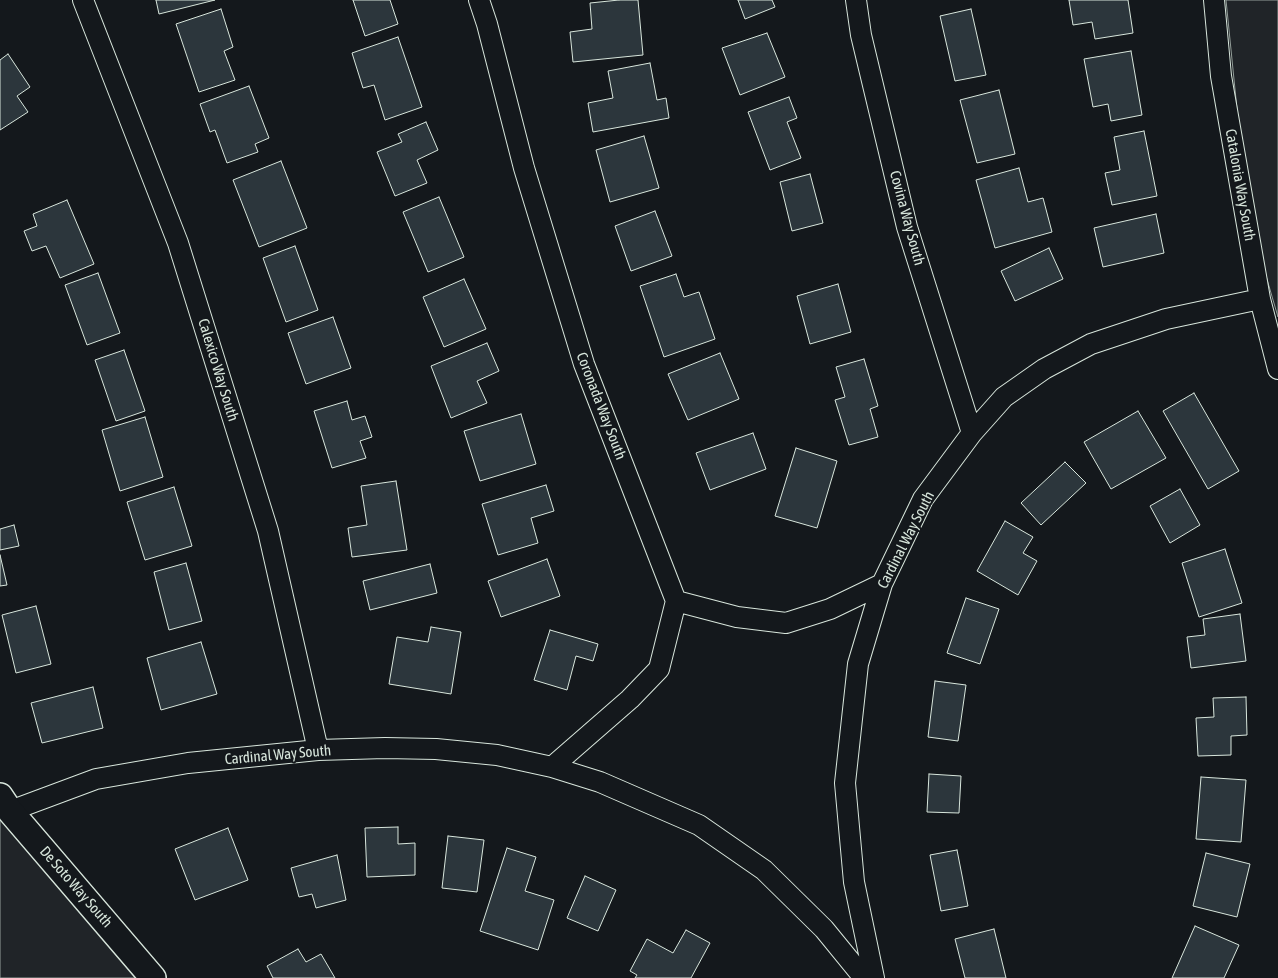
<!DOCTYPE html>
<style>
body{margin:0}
canvas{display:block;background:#14181c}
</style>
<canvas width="1278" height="978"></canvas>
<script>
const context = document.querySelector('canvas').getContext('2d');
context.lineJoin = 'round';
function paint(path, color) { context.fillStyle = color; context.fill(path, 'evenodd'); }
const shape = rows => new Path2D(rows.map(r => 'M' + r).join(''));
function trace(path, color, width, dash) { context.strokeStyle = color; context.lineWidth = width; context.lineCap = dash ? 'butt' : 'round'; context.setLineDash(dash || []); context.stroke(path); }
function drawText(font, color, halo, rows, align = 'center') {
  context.font = font + ' "Asap Condensed",sans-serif'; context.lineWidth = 4; context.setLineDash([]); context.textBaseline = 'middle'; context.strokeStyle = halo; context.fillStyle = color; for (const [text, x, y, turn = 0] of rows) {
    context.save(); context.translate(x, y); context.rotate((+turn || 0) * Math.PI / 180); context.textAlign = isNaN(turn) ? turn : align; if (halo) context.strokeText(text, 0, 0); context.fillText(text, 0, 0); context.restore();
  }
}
const green = shape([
 [1226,0,1278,0,1278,317,1264,269,1240,139,1226,0],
 [0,813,137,978,0,978,0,813]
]);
paint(green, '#202428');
trace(green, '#939e99', 1);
const building = shape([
 [156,0,215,0,159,14,156,0],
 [353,0,390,0,398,24,365,36,353,0],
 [619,0,638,0,643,55,573,62,570,32,592,29,590,3,619,0],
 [738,0,772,0,775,7,745,19,738,0],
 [1069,0,1128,0,1133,33,1095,39,1092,22,1073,25,1069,0],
 [221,9,233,47,224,51,235,80,199,92,176,24,221,9],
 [971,9,986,75,955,81,940,16,971,9],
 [767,33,785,77,740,95,722,48,767,33],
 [398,37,422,107,385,120,374,85,363,88,352,53,398,37],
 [1131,51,1142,115,1111,121,1108,104,1093,107,1084,59,1131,51],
 [8,54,30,87,17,96,28,112,0,130,0,60,8,54],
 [650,63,657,100,666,98,669,118,593,132,588,103,613,98,608,71,650,63],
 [249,86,269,138,255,144,258,152,227,163,215,130,210,132,200,104,249,86],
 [999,90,1015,154,977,163,960,100,999,90],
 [789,97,797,118,787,122,801,158,770,170,748,112,789,97],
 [426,122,438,150,417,160,427,183,395,196,377,152,402,142,398,134,426,122],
 [1144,131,1157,196,1112,205,1105,173,1120,170,1114,137,1144,131],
 [644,136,659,188,610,202,596,150,644,136],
 [281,161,307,228,259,247,233,180,281,161],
 [1019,168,1028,202,1043,198,1052,232,995,248,976,180,1019,168],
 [810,174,823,223,792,231,780,182,810,174],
 [439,197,464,257,428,272,403,212,439,197],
 [67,200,94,264,60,278,46,246,32,251,24,231,37,226,33,214,67,200],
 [655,211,672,256,631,271,615,226,655,211],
 [1156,214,1164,253,1103,267,1094,228,1156,214],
 [295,246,318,310,286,322,263,258,295,246],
 [1049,248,1063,279,1015,301,1001,271,1049,248],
 [98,273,120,333,87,345,65,285,98,273],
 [676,274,684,297,699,292,715,339,664,357,640,286,676,274],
 [464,279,486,329,444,347,423,297,464,279],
 [838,284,851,332,810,344,797,296,838,284],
 [333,317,351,368,306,384,288,333,333,317],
 [487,343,499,371,477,381,487,403,451,418,431,366,487,343],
 [124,350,145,411,116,421,95,360,124,350],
 [720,353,739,399,688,420,668,374,720,353],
 [864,359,878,406,870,409,878,437,849,445,835,400,845,397,836,367,864,359],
 [1194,393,1239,471,1208,489,1163,411,1194,393],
 [347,401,352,420,365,416,372,437,360,441,366,458,332,468,314,411,347,401],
 [1138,411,1166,458,1111,489,1084,442,1138,411],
 [521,414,536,464,480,481,464,431,521,414],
 [145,417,163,477,120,491,102,430,145,417],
 [753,433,766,469,710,490,696,453,753,433],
 [796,448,837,461,817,528,775,516,796,448],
 [1065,462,1086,483,1041,525,1021,503,1065,462],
 [396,481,407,550,352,557,348,528,367,525,361,486,396,481],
 [546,485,554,511,531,518,538,543,498,555,482,504,546,485],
 [174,487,192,546,145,560,127,502,174,487],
 [1180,489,1200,525,1170,543,1150,506,1180,489],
 [1005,521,1033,537,1023,553,1037,561,1018,595,977,571,1005,521],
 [14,525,19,546,0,550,0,529,14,525],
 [1225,549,1242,603,1199,617,1182,563,1225,549],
 [0,555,7,585,0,586,0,555],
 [547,559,560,596,501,617,488,581,547,559],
 [186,563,202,621,169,630,154,572,186,563],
 [430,564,437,593,370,610,363,581,430,564],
 [966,598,999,609,980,664,947,653,966,598],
 [36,606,51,664,16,673,2,615,36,606],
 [1240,614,1246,661,1191,668,1187,637,1205,635,1203,619,1240,614],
 [431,627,461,632,451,694,389,684,397,637,428,642,431,627],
 [550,630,598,644,593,661,576,656,567,690,534,680,550,630],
 [201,642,217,694,161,710,147,658,201,642],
 [935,681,966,685,958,741,928,737,935,681],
 [93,687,103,728,42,743,31,703,93,687],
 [1246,697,1247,735,1231,736,1231,755,1198,756,1196,718,1214,717,1213,698,1246,697],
 [929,774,961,776,959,813,927,812,929,774],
 [1201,777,1246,780,1241,842,1196,839,1201,777],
 [398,827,398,844,415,843,415,875,367,877,365,828,398,827],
 [228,828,248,880,195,900,175,849,228,828],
 [448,836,484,840,477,892,442,888,448,836],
 [507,848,536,857,525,891,554,900,538,950,480,931,507,848],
 [957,850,968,906,941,911,930,855,957,850],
 [1206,853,1250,864,1237,917,1193,906,1206,853],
 [337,855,346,900,316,908,312,894,299,897,291,868,337,855],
 [585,876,616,890,598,931,567,918,585,876],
 [1195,926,1239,945,1224,978,1172,978,1195,926],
 [994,929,1006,978,965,978,955,939,994,929],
 [686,930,710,943,691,978,635,978,637,975,630,971,647,939,673,953,686,930],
 [298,949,306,962,321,954,335,978,273,978,267,966,298,949]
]);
paint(building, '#2c363c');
trace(building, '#d8e6dc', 1);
const minor = shape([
 [83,0,178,243,268,531,318,750],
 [479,0,487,24,524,168,584,364,676,601],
 [856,0,861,35,907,227,972,433],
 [1214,0,1221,76,1260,299,1278,369],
 [676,601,737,617,786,623,830,609,882,584],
 [552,767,600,782,699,825,764,870,824,929,864,978],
 [10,811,96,779,188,763,318,750,385,748,436,749,497,755,552,767,630,699,659,669,676,601],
 [874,978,854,882,845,783,858,664,882,584,923,499,972,433,1004,397,1044,369,1091,344,1166,319,1260,299]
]);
const tertiary = shape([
 [0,796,10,811,153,978]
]);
trace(minor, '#d8e6dc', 22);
trace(tertiary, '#d8e6dc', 28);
trace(minor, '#14181c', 20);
trace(tertiary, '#14181c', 25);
drawText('15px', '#d8e6dc', '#14181c', [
 ["Catalonia Way South",1240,185,80],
 ["Covina Way South",907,218,75],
 ["Calexico Way South",218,370,73],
 ["Coronada Way South",601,406,69],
 ["Cardinal Way South",906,540,-63],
 ["Cardinal Way South",278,755,-5],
 ["De Soto Way South",76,887,49]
]);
</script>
